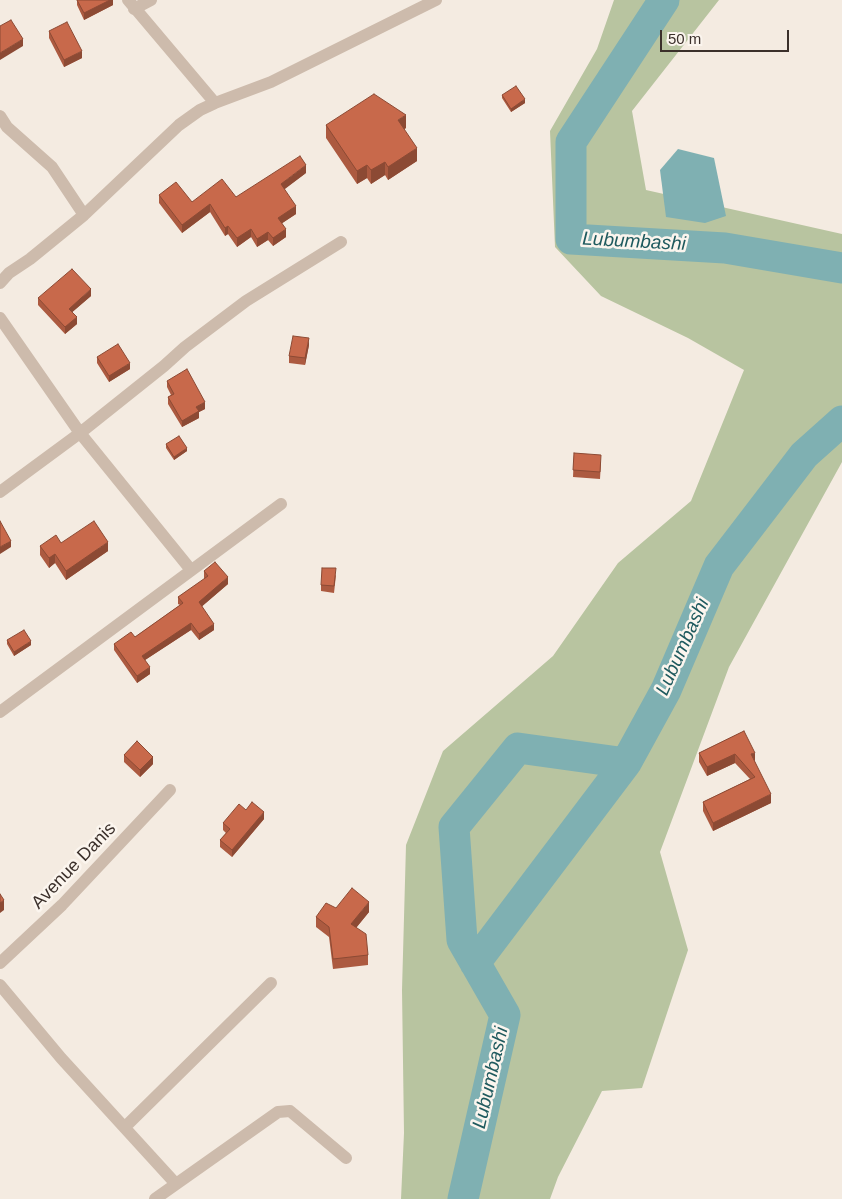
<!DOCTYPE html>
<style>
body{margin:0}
#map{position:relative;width:842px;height:1199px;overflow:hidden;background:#f4ebe1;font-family:Arial,sans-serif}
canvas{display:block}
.scale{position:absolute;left:660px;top:30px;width:129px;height:22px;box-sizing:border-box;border:2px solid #3b302b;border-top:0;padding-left:6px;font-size:15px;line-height:18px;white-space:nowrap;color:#3b302b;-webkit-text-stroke:4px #fbf5ee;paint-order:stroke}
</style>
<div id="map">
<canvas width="842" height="1199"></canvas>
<div class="scale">50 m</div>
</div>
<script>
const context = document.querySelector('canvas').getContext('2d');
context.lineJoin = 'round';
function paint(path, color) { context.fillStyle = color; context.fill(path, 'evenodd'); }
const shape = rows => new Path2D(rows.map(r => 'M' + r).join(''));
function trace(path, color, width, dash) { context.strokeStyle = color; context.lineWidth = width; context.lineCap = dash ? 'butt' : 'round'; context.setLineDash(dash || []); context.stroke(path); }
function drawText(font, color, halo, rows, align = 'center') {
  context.font = font + ' Arial,sans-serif'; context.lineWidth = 5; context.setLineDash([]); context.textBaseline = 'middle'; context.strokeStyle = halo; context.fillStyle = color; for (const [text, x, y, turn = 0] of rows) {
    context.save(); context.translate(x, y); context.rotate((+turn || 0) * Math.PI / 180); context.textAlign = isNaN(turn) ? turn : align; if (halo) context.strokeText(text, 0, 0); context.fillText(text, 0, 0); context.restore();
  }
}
paint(shape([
 [614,0,719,0,632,111,646,190,842,234,842,462,729,667,660,852,688,950,642,1088,602,1091,558,1177,550,1199,401,1199,404,1133,402,990,406,845,443,751,553,656,618,563,691,501,744,370,688,338,601,296,555,247,550,131,597,49]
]), '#b8c4a0');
paint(shape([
 [678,149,714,158,726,216,705,223,666,217,660,170]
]), '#7fb0b2');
trace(shape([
 [664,0,571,142,571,239,725,248,842,268],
 [475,963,626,763],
 [463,1199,505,1015,462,940,454,827,518,748,626,763,666,690,719,566,804,455,842,421]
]), '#7fb0b2', 31);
trace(shape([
 [128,0,215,103],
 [134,9,151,0],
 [0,116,7,127,52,167,84,215],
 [0,283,9,273,30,259,84,215,179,125,200,110,215,103,271,82,436,0],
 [0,318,80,433,191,570],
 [0,492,80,433,164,366,185,347,246,301,341,242],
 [0,712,281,504],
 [0,963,62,905,170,790],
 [0,985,61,1058,176,1184],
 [125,1127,271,983],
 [155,1199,278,1112,290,1111,346,1158]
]), '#cdbbac', 12);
paint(shape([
 [77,0,113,0,113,5,84,20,77,5],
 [49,31,82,58,64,67,49,38],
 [502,95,525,103,511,112,502,98],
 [326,125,406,128,404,129,417,161,388,180,385,175,371,184,367,178,357,184,326,138],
 [306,173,284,189,296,214,282,223,286,237,273,246,268,240,257,247,251,237,237,247,228,234,225,236,210,212,182,233,159,203,159,195,192,202,236,197],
 [91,296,72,312,77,324,65,334,38,305,38,298],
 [309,345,305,365,289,363,289,356],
 [97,357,130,369,109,382,97,363],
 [167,381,205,409,199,412,199,418,182,427,168,404,168,397,171,395,167,387],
 [166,444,187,451,174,460,166,448],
 [574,453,601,462,600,479,573,477],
 [61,543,108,551,66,580,55,563,49,568,40,555,40,546],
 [204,571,228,584,202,606,214,630,199,640,191,630,145,660,150,674,137,683,114,650,114,644,135,637,180,605,178,604,178,597,205,579,204,578],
 [336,575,334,593,321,591,321,585],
 [7,640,31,645,14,656,7,644],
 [744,731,755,762,771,803,713,831,703,811,703,802,750,779,735,763,707,776,699,762,699,753],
 [124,755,153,764,140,777,124,762],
 [246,810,264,819,232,857,220,847,220,840,226,833,223,830,223,823],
 [336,908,369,912,356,928,368,955,368,965,333,969,329,937,316,927,316,917]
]), '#ac5a40');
paint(shape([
 [110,0,113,0,113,5,84,20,84,13],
 [23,39,23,46,0,60,0,53],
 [82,51,82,58,64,67,64,60],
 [525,99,525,103,511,112,511,109],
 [406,115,406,128,398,133,398,120],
 [417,148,417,161,388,180,388,167],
 [385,162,385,175,371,184,371,170],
 [306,165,306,173,281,192,281,184],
 [367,165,367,178,357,184,357,171],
 [210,204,210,212,182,233,182,225],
 [296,206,296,214,278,226,278,218],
 [228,226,228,234,225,236,225,228],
 [251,229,251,237,237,247,237,238],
 [286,229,286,237,273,246,273,238],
 [268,232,268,240,257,247,257,239],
 [91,289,91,296,69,315,69,309],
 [77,317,77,324,65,334,65,327],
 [309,338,309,345,305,365,305,358],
 [130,363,130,369,109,382,109,376],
 [205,402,205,409,199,412,199,418,182,427,182,421,196,407],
 [187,448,187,451,174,460,174,457],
 [11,541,11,547,0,554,0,547],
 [108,542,108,551,66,580,66,571],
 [55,554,55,563,49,568,49,558],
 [228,577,228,584,199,609,199,602],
 [191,623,191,630,142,662,142,656],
 [214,624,214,630,199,640,199,634],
 [31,641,31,645,14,656,14,652],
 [150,667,150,674,137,683,137,676],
 [755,753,755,762,751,754],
 [735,754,735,763,707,776,707,767],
 [153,757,153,764,140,777,140,770],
 [771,794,771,803,713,831,713,823],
 [264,812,264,819,232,857,232,850],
 [4,900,4,910,0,913,0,903],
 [369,902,369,912,351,934,351,924]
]), '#8c4a34');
const building = shape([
 [77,0,110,0,84,13,77,0],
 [11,20,23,39,0,53,0,26,11,20],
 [67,22,82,51,64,60,49,31,67,22],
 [516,86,525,99,511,109,502,95,516,86],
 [374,94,406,115,398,120,417,148,388,167,385,162,371,170,367,165,357,171,326,125,374,94],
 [300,156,306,165,281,184,296,206,278,218,286,229,273,238,268,232,257,239,251,229,237,238,228,226,225,228,210,204,182,225,159,195,176,182,192,202,222,179,236,197,300,156],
 [72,269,91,289,69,309,77,317,65,327,38,298,72,269],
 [293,336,309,338,305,358,289,356,293,336],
 [118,344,130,363,109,376,97,357,118,344],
 [187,369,205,402,196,407,199,411,182,421,168,397,174,394,167,381,187,369],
 [179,436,187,448,174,457,166,444,179,436],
 [574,453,601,455,600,472,573,470,574,453],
 [0,521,11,541,0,547,0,521],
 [94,521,108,542,66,571,55,554,49,558,40,546,56,535,61,543,94,521],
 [215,562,228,577,199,602,214,624,199,634,191,623,142,656,150,667,137,676,114,644,131,632,135,637,183,603,178,597,208,576,204,571,215,562],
 [322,568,336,568,334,586,321,585,322,568],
 [24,630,31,641,14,652,7,640,24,630],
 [744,731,755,753,751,754,771,794,713,823,703,802,755,777,735,754,707,767,699,753,744,731],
 [137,741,153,757,140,770,124,755,137,741],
 [252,802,264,812,232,850,220,840,230,829,223,823,239,804,246,810,252,802],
 [352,888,369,902,351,924,366,934,368,955,333,959,329,927,316,917,326,903,336,908,352,888],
 [0,894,4,900,0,903,0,894]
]);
paint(building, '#c8694b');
trace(building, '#8c4a34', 1);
drawText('18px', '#3b302b', '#fbf5ee', [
 ["Avenue Danis",74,866,-46]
]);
drawText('italic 19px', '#1f5a5e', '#fbf5ee', [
 ["Lubumbashi",634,242,3],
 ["Lubumbashi",683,647,-66],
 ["Lubumbashi",491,1078,-77]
]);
</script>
